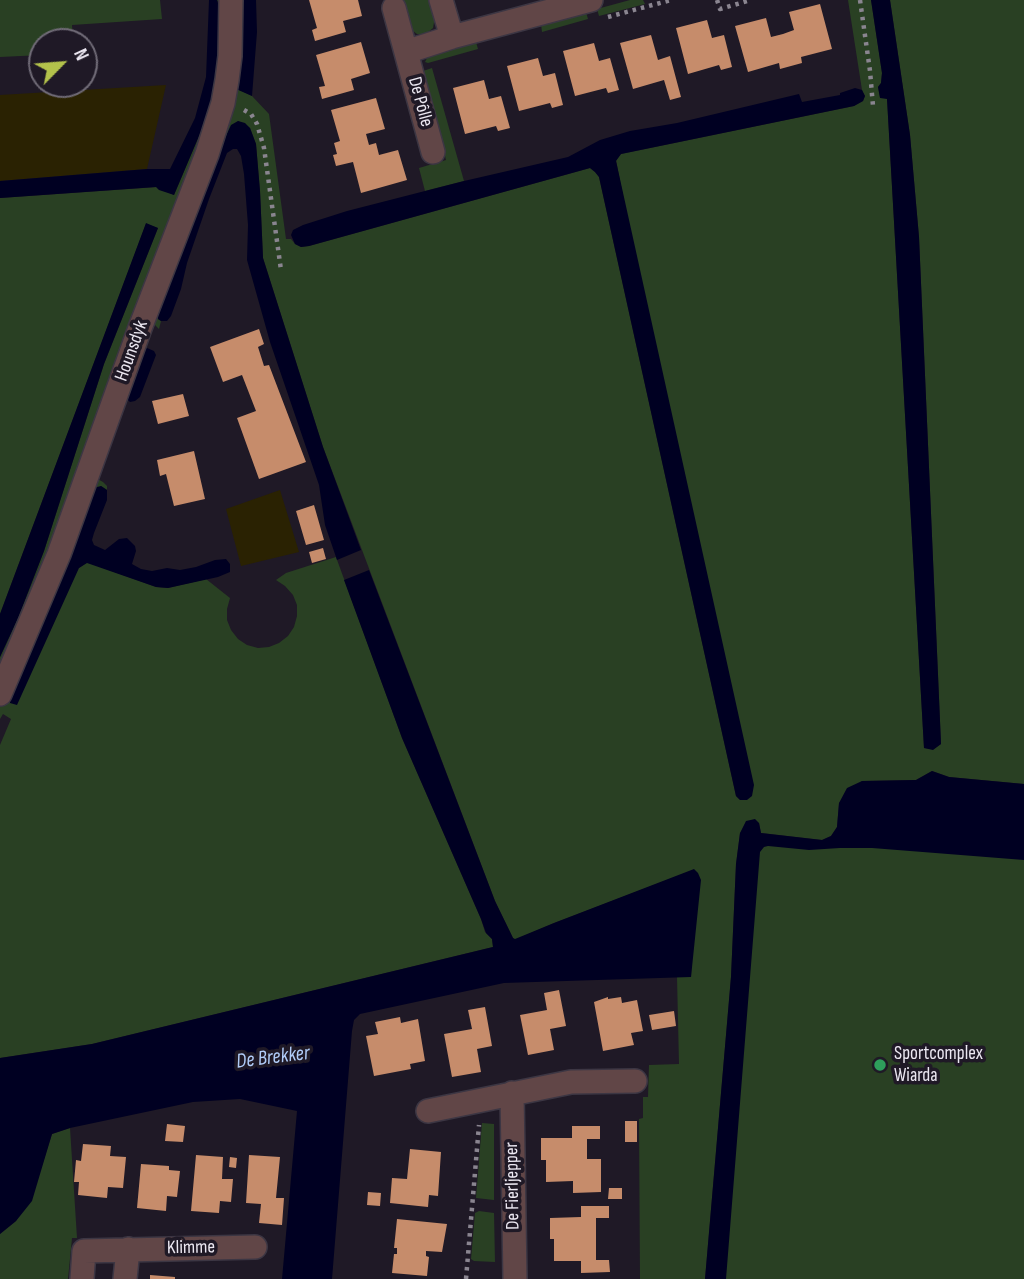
<!DOCTYPE html>
<meta charset="utf-8">
<style>
body{margin:0}
#map{position:relative;width:1024px;height:1279px;overflow:hidden;background:#1f1926;font-family:"Sofia Sans Condensed",sans-serif}
canvas{display:block}
.north{position:absolute;left:28px;top:28px;width:70px;height:70px;box-sizing:border-box;background:#1f1926;border:2px solid #716c78;border-radius:50%;rotate:65deg;font-size:19px;font-weight:700;line-height:28px;text-align:center;color:#ece8f2}
.north::after{content:'';display:block;margin:auto;width:24px;height:32px;background:#b3c24b;clip-path:polygon(50% 0,100% 100%,50% 72%,0 100%)}
</style>
<div id="map">
<canvas width="1024" height="1279"></canvas>
<div class="north">N</div>
</div>
<script>
const context = document.querySelector('canvas').getContext('2d');
context.lineJoin = 'round';
function paint(path, color) { context.fillStyle = color; context.fill(path, 'evenodd'); }
const shape = rows => new Path2D(rows.map(r => 'M' + r).join(''));
function trace(path, color, width, dash) { context.strokeStyle = color; context.lineWidth = width; context.lineCap = dash ? 'butt' : 'round'; context.setLineDash(dash || []); context.stroke(path); }
function drawText(font, color, halo, rows, align = 'center') {
  context.font = font + ' "Sofia Sans Condensed",sans-serif'; context.lineWidth = 7; context.setLineDash([]); context.textBaseline = 'middle'; context.strokeStyle = halo; context.fillStyle = color; for (const [text, x, y, turn = 0] of rows) {
    context.save(); context.translate(x, y); context.rotate((+turn || 0) * Math.PI / 180); context.textAlign = isNaN(turn) ? turn : align; if (halo) context.strokeText(text, 0, 0); context.fillText(text, 0, 0); context.restore();
  }
}
paint(shape([
 [0,0,160,0,162,19,72,25,73,42,42,42,42,55,0,57],
 [217,0,226,0,219,90,0,682,0,657,18,618,44,551,104,364,158,228,146,224,0,614,0,198,157,187,174,195,207,117,216,77,219,4],
 [403,0,430,0,435,17,433,28,426,34,417,34,413,31],
 [630,0,643,0,645,4,599,16,597,9],
 [848,0,871,0,882,73,881,83,878,87,880,97,887,98,924,748,933,749,941,744,919,237,910,135,890,0,1024,0,1024,784,949,777,932,771,916,780,862,781,839,803,837,827,831,836,822,840,761,833,759,823,740,833,736,864,731,977,705,1279,640,1279,639,1119,643,1118,643,1097,648,1097,649,1065,679,1064,677,977,691,977,694,870,554,923,515,940,513,938,495,901,323,447,263,258,260,191,256,144,250,128,238,121,158,319,161,321,159,329,152,322,236,88,252,96,269,114,286,239,291,239,295,244,301,247,309,246,590,168,595,172,599,177,736,796,740,800,616,160,621,154,854,106,863,101,865,96,862,90],
 [586,12,588,19,542,32,541,24],
 [476,42,478,49,428,63,425,62,427,58,434,53],
 [432,68,464,181,425,191,419,168,446,160,423,71],
 [92,476,103,482,107,486,107,490,101,486,79,568,87,562,156,587,168,588,206,579,230,598,227,609,227,620,231,630,238,639,247,645,258,648,269,647,279,643,288,636,294,627,297,616,297,605,293,595,285,586,276,580,286,573,336,557,402,738,481,919,485,932,492,939,493,947,92,1044,0,1058,0,745,11,719,3,714,0,719,0,705],
 [755,839,1024,850,1024,1279,717,1279],
 [482,1123,494,1124,494,1200,476,1198],
 [70,1128,77,1238,72,1238,68,1279,0,1279,0,1234,16,1221,42,1165,52,1134],
 [479,1211,494,1213,495,1262,474,1261,471,1259,475,1213]
]), '#294023');
paint(shape([
 [166,85,147,169,0,181,0,95],
 [280,490,299,552,241,566,226,509]
]), '#2a2202');
paint(shape([
 [209,0,217,0,221,13,220,43,216,77,207,117,174,195,159,190,156,187,0,198,0,181,147,169,170,169,195,118,206,77],
 [240,0,256,0,257,32,252,96,236,89],
 [871,0,890,0,910,135,919,237,941,744,933,750,924,748,887,99,880,98,878,87,881,83,882,73],
 [855,88,862,90,865,96,863,101,854,106,621,154,616,161,754,785,752,796,747,800,740,800,736,796,599,177,595,172,590,168,309,246,301,247,295,244,291,235,293,230,303,225,347,211,464,181,568,157,600,140,630,131,677,123,799,94,802,102,840,95,840,93],
 [238,121,245,123,250,128,256,144,260,191,263,258,323,447,361,550,337,560,325,525,319,485,270,342,247,260,248,225,244,174,241,156,237,149,233,149,227,153,209,199,187,263,181,289,171,316,167,321,161,321,158,319,156,313,204,183,231,125],
 [146,223,158,228,104,364,44,551,18,618,0,657,0,614],
 [147,348,154,351,156,355,140,397,135,401,130,402,125,397,143,351],
 [101,486,107,490,107,500,94,533,92,540,94,545,105,550,119,539,127,538,135,546,136,551,132,564,141,569,152,571,167,568,180,570,196,567,215,560,226,559,230,564,230,572,218,577,168,588,156,587,87,563,79,568,17,705,10,703,9,700,93,488],
 [369,570,495,901,513,938,515,939,554,923,694,869,698,873,701,880,691,977,504,983,360,1014,354,1020,352,1031,332,1279,282,1279,297,1111,240,1099,193,1102,70,1128,52,1134,32,1201,16,1221,0,1234,0,1058,92,1044,493,947,492,939,486,933,481,919,402,738,344,580],
 [932,771,949,777,1024,784,1024,860,872,848,840,848,809,850,768,846,764,847,760,852,726,1279,705,1279,731,977,736,864,740,833,746,821,755,819,759,823,761,833,822,840,831,836,837,827,839,803,847,788,862,781,916,780]
]), '#002');
paint(shape([
 [309,0,358,0,362,16,343,21,346,32,315,41,312,30,317,28],
 [820,4,832,49,801,57,802,63,780,69,779,63,748,72,735,26,766,18,771,37,783,34,794,30,789,12],
 [707,20,712,38,724,35,732,67,721,70,719,65,688,74,676,28],
 [651,35,658,60,670,56,681,97,670,100,664,80,633,89,620,43],
 [361,42,370,73,351,79,354,90,322,99,319,87,325,86,316,55],
 [594,43,599,61,610,58,619,90,608,93,606,88,575,96,563,51],
 [538,58,543,76,555,73,563,105,552,108,550,103,519,111,507,66],
 [484,80,489,99,501,96,510,128,498,131,496,126,465,134,453,88],
 [376,98,385,129,366,134,369,145,376,143,379,155,398,150,407,180,361,193,353,162,336,166,333,155,337,154,334,143,340,141,331,110],
 [259,329,264,344,258,347,264,366,269,365,306,462,259,479,237,418,256,411,242,375,223,382,210,347],
 [183,394,189,416,158,424,152,401],
 [194,451,205,499,174,506,166,474,160,476,157,460],
 [314,505,324,540,306,545,296,511],
 [323,548,326,559,312,563,309,552],
 [559,990,566,1026,550,1029,554,1050,528,1055,520,1015,547,1010,544,993],
 [608,997,608,999,621,997,622,1003,637,1000,643,1031,631,1033,634,1045,603,1051,594,1002],
 [485,1007,492,1046,477,1049,481,1072,452,1077,444,1034,472,1029,468,1010],
 [674,1011,676,1026,652,1030,649,1015],
 [400,1017,401,1023,418,1019,425,1061,410,1064,411,1069,374,1076,366,1036,378,1034,375,1022],
 [625,1121,637,1121,637,1142,625,1142],
 [167,1124,185,1126,183,1142,165,1141],
 [572,1126,600,1126,600,1139,587,1139,587,1159,601,1159,601,1192,573,1193,573,1181,546,1182,546,1160,541,1160,541,1138,572,1138],
 [83,1144,111,1146,110,1156,126,1157,123,1188,108,1187,107,1198,78,1195,79,1182,74,1182,76,1160,81,1161],
 [410,1149,441,1152,438,1196,429,1195,428,1207,390,1203,392,1178,407,1179],
 [196,1155,223,1157,222,1179,233,1179,231,1202,220,1201,219,1213,191,1211],
 [249,1155,280,1157,276,1198,284,1198,282,1225,259,1223,261,1204,246,1203],
 [230,1157,237,1158,236,1168,229,1167],
 [141,1164,169,1166,169,1170,180,1171,177,1197,167,1196,166,1211,137,1208],
 [609,1188,622,1188,622,1199,608,1199],
 [368,1192,381,1193,380,1206,367,1205],
 [581,1206,609,1206,609,1218,596,1218,596,1260,609,1260,610,1272,581,1273,581,1261,554,1261,554,1239,550,1239,550,1218,581,1217],
 [397,1219,447,1224,442,1252,426,1251,426,1256,429,1257,427,1276,392,1273,394,1254,397,1254,397,1248,394,1248],
 [150,1275,175,1277,175,1279,150,1279]
]), '#c68c6b');
const street = shape([
 [441,0,452,37],
 [394,8,433,152],
 [406,52,452,37,591,0],
 [0,694,59,554,140,328,207,154,223,103,227,80,230,56,231,0],
 [512,1093,515,1279],
 [428,1111,571,1082,635,1081],
 [82,1279,84,1251,255,1247],
 [125,1279,128,1249]
]);
trace(street, '#3c3643', 26);
trace(shape([
 [717,0,720,9,751,0],
 [860,0,870,71,873,106],
 [608,17,671,0],
 [244,110,251,114,257,124,264,148,281,270],
 [466,1279,479,1125]
]), '#8a8590', 4.5, [3.5, 5]);
trace(street, '#614647', 23);
for (const [x, y, r, color] of [
 [880,1065,7,"#2e9e5b"]
]) { const dot = new Path2D(); dot.arc(x, y, r, 0, 2 * Math.PI); context.fillStyle = color; context.fill(dot); trace(dot, '#1f1926', 2.5); }
drawText('19px', '#ece8f2', '#1f1926', [
 ["De Pôlle",420,102,75],
 ["Hounsdyk",132,351,-70],
 ["De Fierljepper",513,1186,-91],
 ["Klimme",191,1248,-1]
]);
drawText('19px', '#ece8f2', '#1f1926', [
 ["Sportcomplex",894,1054],
 ["Wiarda",894,1076]
], 'left');
drawText('italic 21px', '#b1ccf8', '#1f1926', [
 ["De Brekker",273,1058,-7]
]);
</script>
